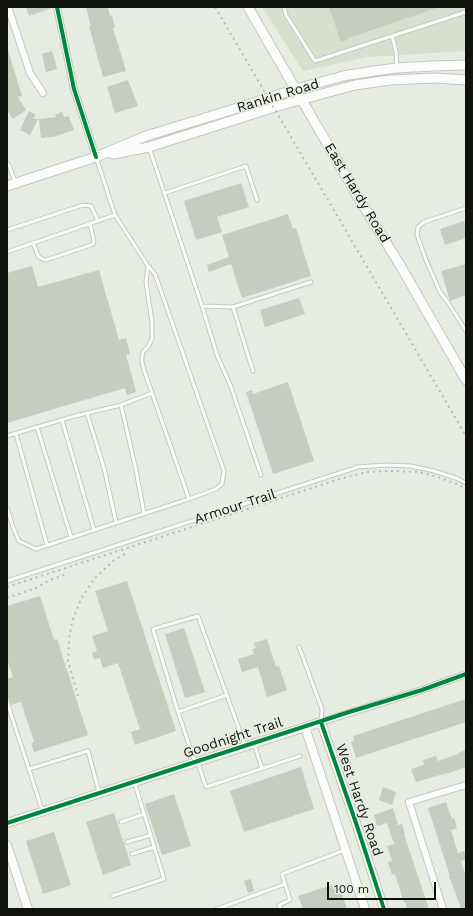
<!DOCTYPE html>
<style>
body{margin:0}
#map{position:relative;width:473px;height:916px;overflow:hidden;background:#e7ece2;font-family:"Work Sans",sans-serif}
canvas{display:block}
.frame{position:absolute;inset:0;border:8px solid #10120d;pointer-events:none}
.scale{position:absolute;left:327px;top:882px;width:109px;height:18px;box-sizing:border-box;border:2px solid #10120d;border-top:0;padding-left:5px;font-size:12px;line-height:14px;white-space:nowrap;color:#10120d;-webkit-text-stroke:3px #e8efdf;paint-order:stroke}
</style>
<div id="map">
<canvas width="473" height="916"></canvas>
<div class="frame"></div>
<div class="scale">100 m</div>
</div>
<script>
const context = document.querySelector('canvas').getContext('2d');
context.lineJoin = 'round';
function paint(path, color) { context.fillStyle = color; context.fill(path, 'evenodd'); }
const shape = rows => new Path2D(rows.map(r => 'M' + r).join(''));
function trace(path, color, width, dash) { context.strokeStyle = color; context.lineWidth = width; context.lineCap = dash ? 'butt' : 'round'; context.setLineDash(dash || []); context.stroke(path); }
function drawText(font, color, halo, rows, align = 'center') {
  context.font = font + ' "Work Sans",sans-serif'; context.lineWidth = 3; context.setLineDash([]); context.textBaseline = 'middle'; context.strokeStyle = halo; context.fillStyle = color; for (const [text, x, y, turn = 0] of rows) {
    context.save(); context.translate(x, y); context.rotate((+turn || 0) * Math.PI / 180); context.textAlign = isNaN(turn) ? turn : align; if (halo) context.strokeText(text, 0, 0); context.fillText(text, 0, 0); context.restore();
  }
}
paint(shape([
 [262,7,466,7,466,51,367,57,303,71]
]), '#d8dfcf');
paint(shape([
 [26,7,51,7,52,8,29,16],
 [86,7,108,7,110,16,112,15,115,27,113,28,126,71,103,77,89,26,91,26],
 [329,7,436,7,436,8,349,38,349,39,341,42],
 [8,50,22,96,18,97,26,110,13,119,7,110,7,51],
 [52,51,57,69,46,72,42,54],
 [128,80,138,106,115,113,107,87],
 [29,111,36,115,33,119,38,119,30,135,20,130],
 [62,112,64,117,69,116,74,130,53,137,41,138,39,119,56,117,55,115],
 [241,183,249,207,217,217,222,232,196,240,184,201],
 [288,214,293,229,296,228,311,276,242,298,231,264,209,272,207,265,229,257,222,235],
 [464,221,466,228,466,238,445,245,440,229],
 [466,264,466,295,450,301,441,271],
 [32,266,38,287,99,270,119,340,126,338,130,354,126,355,136,392,127,395,125,388,7,423,7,273],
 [299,298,305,314,265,327,260,310],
 [288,382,314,461,273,474,246,392,252,390,253,394],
 [127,581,176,731,135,745,131,732,140,729,118,663,103,668,100,658,94,659,92,653,97,651,92,636,108,631,95,591],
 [40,596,54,640,57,639,88,735,34,752,31,743,34,742,21,702,11,705,7,695,7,679,13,677,7,659,7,606],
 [184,628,205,692,185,698,165,634],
 [267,639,276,667,279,666,287,690,267,697,258,667,242,672,238,659,254,654,252,649,256,648,254,643],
 [466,699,466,722,356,758,351,742,354,741,353,736],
 [466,750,466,767,447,774,447,773,416,782,411,769,424,765,423,760,436,756,438,761,458,754,458,753],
 [301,767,314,809,244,832,230,791],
 [383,787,396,792,392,805,379,800],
 [174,794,191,846,162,855,145,804],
 [446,802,452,819,454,818,457,828,451,830,458,853,464,851,466,855,466,860,461,861,466,876,466,909,461,909,449,876,450,876,428,808],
 [393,808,398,825,402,824,405,834,404,834,429,909,407,909,406,903,404,903,395,874,392,875,388,862,392,861,387,846,394,844,387,823,377,826,374,815],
 [114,813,131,865,103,875,86,822],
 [54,832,71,885,43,894,26,841],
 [251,879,254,891,248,893,244,881],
 [338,883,347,909,303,909,298,896]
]), '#c6ccbf');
const service = shape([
 [284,7,286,15,315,61,466,12],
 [392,36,396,51,397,68],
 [149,147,202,306,233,307,311,282],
 [7,163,9,165,15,182],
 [165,193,246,166,257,200],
 [466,208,424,222,418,227,417,235,426,260,440,292,449,304,466,331],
 [7,230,83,205,91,206,98,221],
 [33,243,38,256,42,259,46,260,91,245,93,244,94,241,90,224],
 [7,252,115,215],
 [148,266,146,282,152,322,152,339,149,345,145,350,143,352,142,357,142,362,144,370,189,499],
 [202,306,217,355,231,387,261,475],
 [233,307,253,371],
 [121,405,152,393],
 [87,413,104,468,116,522],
 [62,420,94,530],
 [37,427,71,537],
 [16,434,47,545],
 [7,436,75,416,121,405,136,470,144,513],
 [7,508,13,527,19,541,36,549,189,499,216,489,222,484,224,471,155,274,148,266,115,215,96,157],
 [7,581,358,467,386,465,411,466,434,471,456,478,466,483],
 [299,647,322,709,321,722],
 [7,702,29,769],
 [178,712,227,695],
 [254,744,262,768],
 [195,762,178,712,153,629,198,616,245,745],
 [198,763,206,787,300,756],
 [42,810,29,769,88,751,99,792],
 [121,822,144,814],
 [127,842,151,835],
 [132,854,154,847],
 [112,896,164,879,135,784],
 [217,909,285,884],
 [281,909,279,905,290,900,282,874,345,850]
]);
const minor = shape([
 [8,7,30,73,43,93],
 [57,7,74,89,96,157],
 [321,722,422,690,466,674],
 [443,909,409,802,466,785]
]);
const tertiary = shape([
 [305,727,365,909],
 [7,823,321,722,357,826,384,909],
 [7,845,28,909]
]);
const secondary = shape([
 [248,7,361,202,400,265,466,380],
 [113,154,149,147,278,106,355,85,390,80,434,78,466,80],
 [7,186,96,157,146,136,228,111,296,89,325,81,343,76,374,71,397,68,432,66,466,65]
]);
trace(service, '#c4c8c0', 5);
trace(minor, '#c4c8c0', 8);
trace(tertiary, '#c4c8c0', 10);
trace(secondary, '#c4c8c0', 11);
trace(service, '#fbfcfb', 3);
trace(minor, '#fbfcfb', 6);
trace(tertiary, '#fbfcfb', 8);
trace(secondary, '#fbfcfb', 9);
trace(shape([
 [215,7,466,436],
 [7,587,343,478,367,472,388,471,419,472,438,477,459,485,466,489],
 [7,598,36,588,50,580,66,574],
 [78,696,68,661,69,640,72,622,81,599,94,579,113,561,126,553]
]), '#b9bab8', 2, [2, 4]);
trace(shape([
 [57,7,74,89,96,157],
 [321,722,357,826,384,909],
 [7,823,346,713,422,690,466,674]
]), '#00873e', 4);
drawText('14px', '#10120d', '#e8efdf', [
 ["Rankin Road",278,96,-17],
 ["East Hardy Road",357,193,59],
 ["Armour Trail",235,507,-18],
 ["Goodnight Trail",233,738,-18],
 ["West Hardy Road",359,800,71]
]);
</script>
